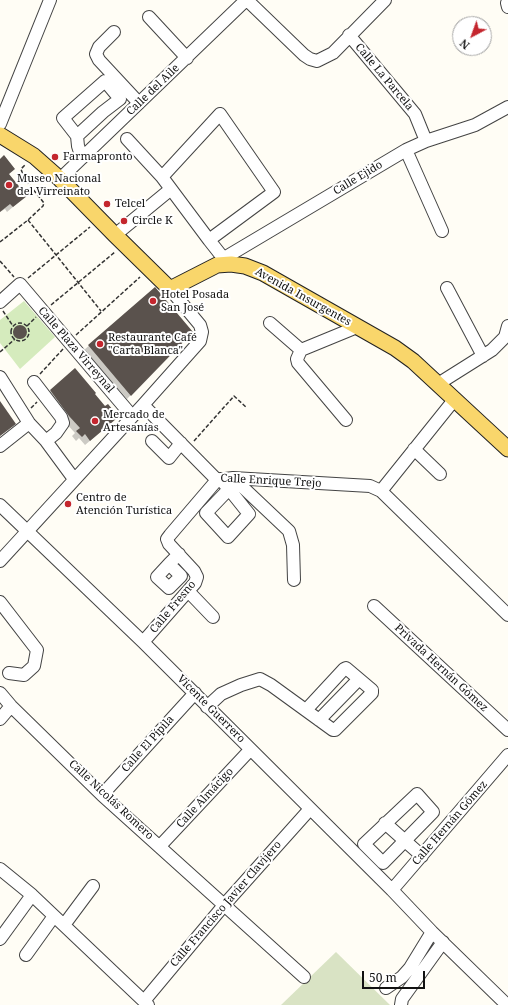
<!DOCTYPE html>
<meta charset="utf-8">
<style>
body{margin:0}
#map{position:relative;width:508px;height:1005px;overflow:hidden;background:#fffdf5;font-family:"Noto Serif",serif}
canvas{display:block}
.north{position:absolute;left:452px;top:16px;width:40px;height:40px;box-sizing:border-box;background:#fff;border:1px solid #a0a0a0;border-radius:50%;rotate:221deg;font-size:11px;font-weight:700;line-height:16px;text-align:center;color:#111}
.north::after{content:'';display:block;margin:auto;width:14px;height:18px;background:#c4262e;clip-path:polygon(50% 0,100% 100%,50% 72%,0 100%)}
.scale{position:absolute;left:362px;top:971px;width:63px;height:18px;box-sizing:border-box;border:2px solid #111;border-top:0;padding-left:5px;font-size:12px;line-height:14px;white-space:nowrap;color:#111;-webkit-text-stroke:3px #fff;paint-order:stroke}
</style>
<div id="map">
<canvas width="508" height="1005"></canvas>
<div class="north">N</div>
<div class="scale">50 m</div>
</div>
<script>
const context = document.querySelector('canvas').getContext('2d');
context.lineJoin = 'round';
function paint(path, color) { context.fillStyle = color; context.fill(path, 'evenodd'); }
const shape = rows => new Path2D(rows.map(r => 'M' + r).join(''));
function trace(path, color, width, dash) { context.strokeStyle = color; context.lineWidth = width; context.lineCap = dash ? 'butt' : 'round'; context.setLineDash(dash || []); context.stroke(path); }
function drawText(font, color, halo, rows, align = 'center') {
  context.font = font + ' "Noto Serif",serif'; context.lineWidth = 4; context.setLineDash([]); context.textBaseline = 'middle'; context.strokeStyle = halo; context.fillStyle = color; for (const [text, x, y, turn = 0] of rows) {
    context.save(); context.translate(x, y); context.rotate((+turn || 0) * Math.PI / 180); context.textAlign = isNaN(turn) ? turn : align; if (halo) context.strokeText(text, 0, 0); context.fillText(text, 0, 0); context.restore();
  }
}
paint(shape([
 [24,301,55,337,20,369,0,343,0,320]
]), '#d5ebbd');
paint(shape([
 [336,952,390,1005,281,1005]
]), '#d9e3c4');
paint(shape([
 [0,160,8,174,26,196,7,212,5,209,0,212],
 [155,289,191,332,127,399,84,350],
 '13 333a6 6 0 1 1 12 0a6 6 0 1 1-12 0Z',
 [75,370,109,413,110,424,85,445,79,438,76,441,72,436,75,433,64,421,46,395]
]), '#0003');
paint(shape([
 [4,155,15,169,9,174,27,196,13,207,10,204,0,212,0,159],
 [155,287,193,332,131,396,88,345],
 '13 332a7 7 0 1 1 14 0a7 7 0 1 1-14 0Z',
 [75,368,96,393,95,394,105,406,108,404,113,410,110,413,116,419,90,441,85,434,82,437,76,431,80,428,69,416,50,390],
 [0,401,16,424,0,436]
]), '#5a524d');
const minor = shape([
 [247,0,304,55,310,59,317,61,333,53,385,0],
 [508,1,507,3,508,7],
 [149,17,187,58],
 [114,32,99,47,96,54,99,60,139,103],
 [349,35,415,114,426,141],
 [0,124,50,0],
 [77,136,103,112,120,99,105,81,63,118,77,136,78,146,82,158],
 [127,139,162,177],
 [406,150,442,231],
 [60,179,246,0],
 [115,235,171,189],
 [209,240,274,192,220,114,162,177,209,240,224,259],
 [218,265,226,257,406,150,426,141,475,125,508,107],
 [447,288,483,356],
 [0,302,20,284,132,416],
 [270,323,301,350],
 [0,377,29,423,46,441,74,479],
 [34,382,61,417,63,423,56,433,46,441],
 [438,384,492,350,505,337,508,326],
 [143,405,217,480],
 [346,420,298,363,297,359,301,350,357,327],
 [152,441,169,458,181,443],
 [0,446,29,423],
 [414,449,440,474],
 [233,478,289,531,293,545,294,580],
 [220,479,229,489,249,514,228,537,206,513,229,489],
 [217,480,233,478,370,486,381,491,508,615],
 [381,491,454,400],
 [0,505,143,642,392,890,432,932,507,1005],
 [0,561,143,405,200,341,202,332,200,325,170,289],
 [169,564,181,576,169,588,157,577,169,564,179,554],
 [188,591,213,617],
 [0,602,37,650,34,666,24,675,9,673],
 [374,606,508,730],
 [143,642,195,583,197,577,194,571,169,544,167,539,170,535,217,480],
 [0,693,11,706,102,795,304,977],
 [207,707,221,694,241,685,260,679,271,685,333,730,335,730,372,693,372,690,359,679],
 [306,710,344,669,346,668,359,679,319,720],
 [0,719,11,706],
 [417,794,433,812,383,863,364,844,417,794],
 [102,795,195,693],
 [385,823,422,856],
 [160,846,250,750],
 [0,869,32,895,148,1005],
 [392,890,508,755],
 [64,925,93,886],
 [0,939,32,895],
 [26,955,54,916],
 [386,988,402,977,410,968,432,932],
 [144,1001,225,904,310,809],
 [401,1005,402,999,443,942]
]);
const major = shape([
 [0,135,34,156,60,179,115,235,170,289,217,265,231,264,245,266,263,273,395,348,413,361,508,449]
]);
trace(minor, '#444', 14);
trace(major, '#222', 17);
trace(shape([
 [28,220,101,311],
 [0,242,28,220,43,206,44,203,24,178,21,169,26,164],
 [0,261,14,277],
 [28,278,90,227],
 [51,305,115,252],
 [3,311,13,326],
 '11 332a9 9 0 1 1 18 0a9 9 0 1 1-18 0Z',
 [27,326,36,317],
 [76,335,140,277],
 [0,352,15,339],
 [40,374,63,349],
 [31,408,37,402],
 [194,441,234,396,247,408]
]), '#333', 1.5, [4, 2]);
trace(minor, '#fff', 12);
trace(major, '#f9d66b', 15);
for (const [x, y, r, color] of [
 [55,157,4,"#c4262e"],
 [9,185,4,"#c4262e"],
 [107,204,4,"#c4262e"],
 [124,221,4,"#c4262e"],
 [153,301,4,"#c4262e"],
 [100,344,4,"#c4262e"],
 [95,421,4,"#c4262e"],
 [68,504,4,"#c4262e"]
]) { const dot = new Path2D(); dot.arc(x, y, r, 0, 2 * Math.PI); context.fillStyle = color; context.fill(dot); trace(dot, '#fff', 1.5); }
drawText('11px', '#111', '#fff', [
 ["Calle La Parcela",384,77,50],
 ["Calle del Aile",153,90,-44],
 ["Calle Ejido",358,178,-31],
 ["Avenida Insurgentes",303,297,29],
 ["Calle Plaza Virreynal",76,350,49],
 ["Calle Enrique Trejo",271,481,3],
 ["Calle Fresno",173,607,-50],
 ["Privada Hernán Gómez",441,668,43],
 ["Vicente Guerrero",211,709,45],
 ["Calle El Pípila",148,744,-48],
 ["Calle Almácigo",205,798,-47],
 ["Calle Nicolás Romero",111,800,43],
 ["Calle Hernán Gómez",450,823,-49],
 ["Calle Francisco Javier Clavijero",226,904,-49]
]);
drawText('11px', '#111', '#fff', [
 ["Farmapronto",63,157],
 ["Museo Nacional",17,179],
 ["del Virreinato",17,192],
 ["Telcel",115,204],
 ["Circle K",132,221],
 ["Hotel Posada",161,295],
 ["San José",161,308],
 ["Restaurante Café",108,338],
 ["\"Carta Blanca\"",108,351],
 ["Mercado de",103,415],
 ["Artesanías",103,428],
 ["Centro de",76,498],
 ["Atención Turística",76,511]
], 'left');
</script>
